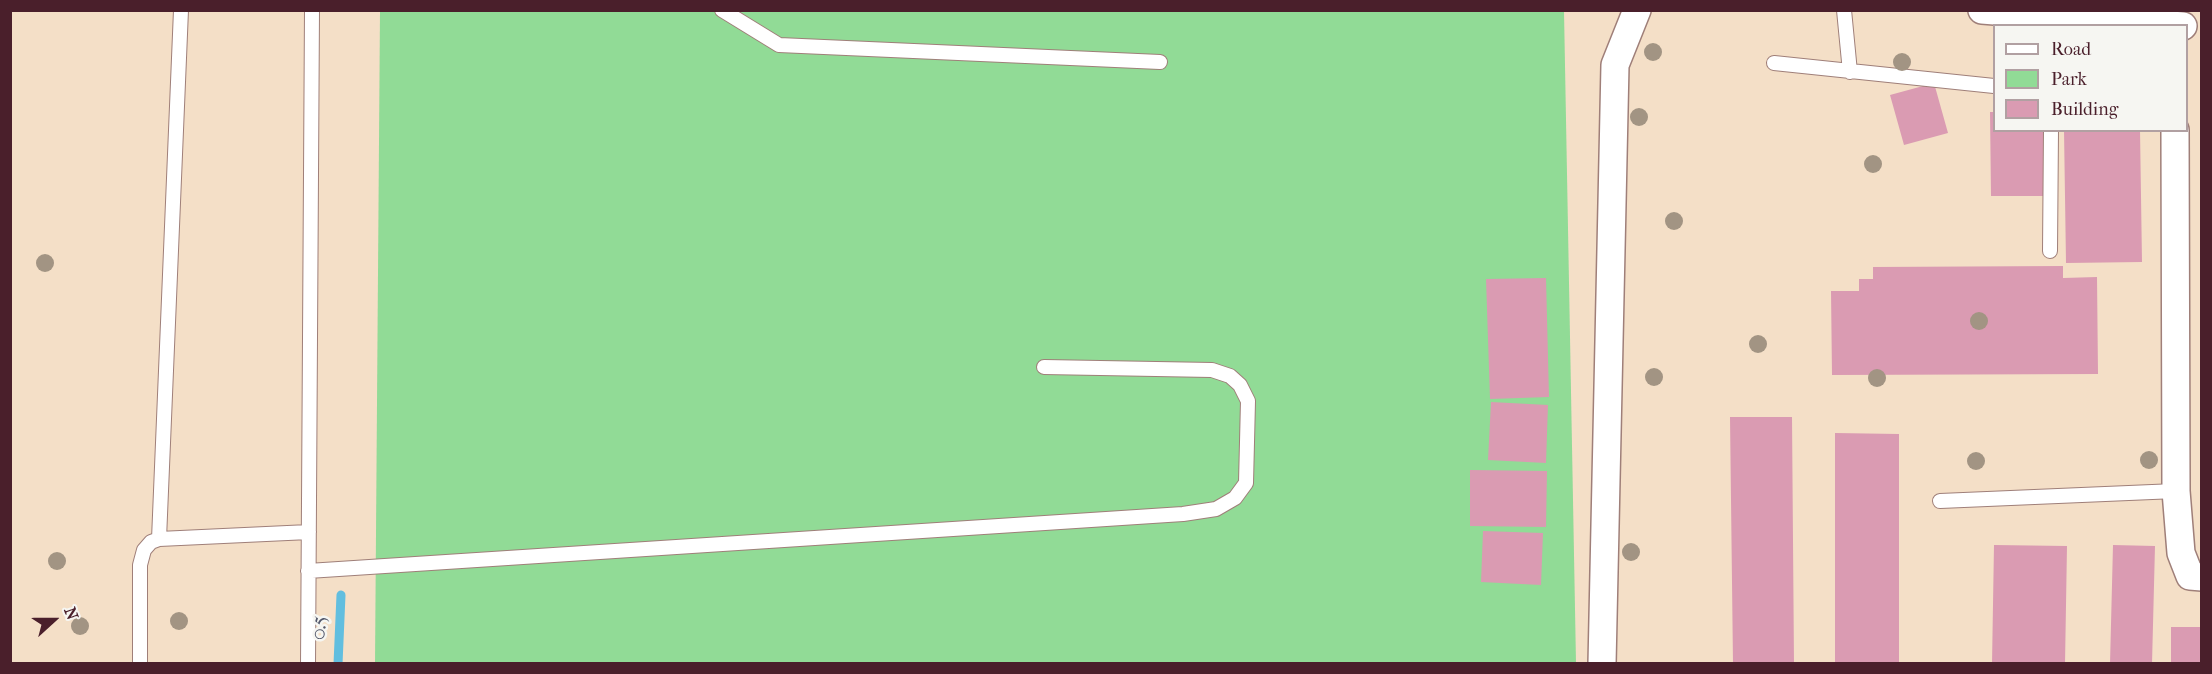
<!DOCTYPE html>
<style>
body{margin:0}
#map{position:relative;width:2212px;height:674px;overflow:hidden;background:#f4dfc7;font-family:"IM FELL French Canon",serif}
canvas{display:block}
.frame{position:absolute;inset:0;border:12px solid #4a1f2b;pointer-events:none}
.legend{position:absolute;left:1993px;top:24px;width:195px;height:108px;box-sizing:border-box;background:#f6f6f2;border:2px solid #b1a0a2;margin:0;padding:8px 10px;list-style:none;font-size:18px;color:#4a1f2b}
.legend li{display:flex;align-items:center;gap:12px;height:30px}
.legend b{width:30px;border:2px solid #b1a0a2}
.north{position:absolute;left:24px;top:590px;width:60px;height:60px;-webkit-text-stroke:4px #f6f6f2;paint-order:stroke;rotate:69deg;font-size:16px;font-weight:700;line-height:24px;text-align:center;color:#4a1f2b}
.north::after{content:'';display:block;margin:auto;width:21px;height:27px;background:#4a1f2b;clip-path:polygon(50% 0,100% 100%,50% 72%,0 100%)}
</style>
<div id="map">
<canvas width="2212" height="674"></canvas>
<div class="frame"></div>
<ul class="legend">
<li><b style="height:8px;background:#fff"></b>Road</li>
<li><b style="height:16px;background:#91db96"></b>Park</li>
<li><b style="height:16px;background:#da9bb2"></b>Building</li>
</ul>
<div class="north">N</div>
</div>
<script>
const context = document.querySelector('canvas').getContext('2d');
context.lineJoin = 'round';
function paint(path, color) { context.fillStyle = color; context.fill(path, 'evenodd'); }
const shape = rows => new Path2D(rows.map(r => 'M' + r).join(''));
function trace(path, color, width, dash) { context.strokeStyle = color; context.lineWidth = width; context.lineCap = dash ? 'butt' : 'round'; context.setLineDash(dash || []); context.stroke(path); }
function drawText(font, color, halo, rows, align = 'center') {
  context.font = font + ' "IM FELL French Canon",serif'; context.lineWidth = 5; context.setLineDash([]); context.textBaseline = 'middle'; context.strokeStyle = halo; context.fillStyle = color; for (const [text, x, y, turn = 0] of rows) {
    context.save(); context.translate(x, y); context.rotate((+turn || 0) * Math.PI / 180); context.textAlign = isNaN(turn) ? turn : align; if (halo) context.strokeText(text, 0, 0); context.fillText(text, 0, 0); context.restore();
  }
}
paint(shape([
 [380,11,1564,11,1576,663,375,663]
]), '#91db96');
trace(shape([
 [338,664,341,595]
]), '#61bedf', 9);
paint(shape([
 [1934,83,1948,133,1904,145,1890,95],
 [1990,112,1994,112,1994,130,2045,130,2045,196,1991,196],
 [2064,130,2140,130,2142,262,2066,263],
 [2063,266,2063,278,2097,277,2098,374,1832,375,1831,291,1859,291,1859,279,1873,279,1873,267],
 [1546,278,1549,397,1490,399,1486,279],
 [1491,402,1548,405,1546,463,1488,460],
 [1730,417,1792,417,1794,664,1733,664],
 [1835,433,1899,434,1899,664,1835,664],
 [1470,470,1547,471,1546,527,1470,526],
 [1483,531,1543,533,1541,585,1481,582],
 [1994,545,2067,546,2065,664,1992,664],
 [2113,545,2155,546,2152,664,2110,664],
 [2171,627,2202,627,2202,664,2171,664]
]), '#da9bb2');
const service = shape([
 [722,10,779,45,1160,62],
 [1844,10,1850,72],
 [1774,63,1994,86],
 [2050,251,2051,130],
 [1940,501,2176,491],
 [159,539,181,10],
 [308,571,1183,514,1216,509,1235,498,1246,483,1248,401,1240,385,1230,376,1212,370,1044,367],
 [140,664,140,565,144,550,151,542,159,539,309,532],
 [308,664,312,10]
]);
const minor = shape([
 [1982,10,2183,26],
 [2175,130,2176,491,2181,553,2190,576,2202,577],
 [1602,664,1615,65,1637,10]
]);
trace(service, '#9f7f79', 16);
trace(minor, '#9f7f79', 30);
trace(service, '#fff', 14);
trace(minor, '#fff', 27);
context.fillStyle = '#a29483';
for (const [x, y] of [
 [1653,52],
 [1902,62],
 [1639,117],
 [1873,164],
 [1674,221],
 [45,263],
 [1979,321],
 [1758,344],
 [1654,377],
 [1877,378],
 [2149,460],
 [1976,461],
 [1631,552],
 [57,561],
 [179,621],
 [80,626]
]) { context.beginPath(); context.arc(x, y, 9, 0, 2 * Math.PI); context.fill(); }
drawText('italic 22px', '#52576a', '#f6f6f2', [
 ["0.5",320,628,-87]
]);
</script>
